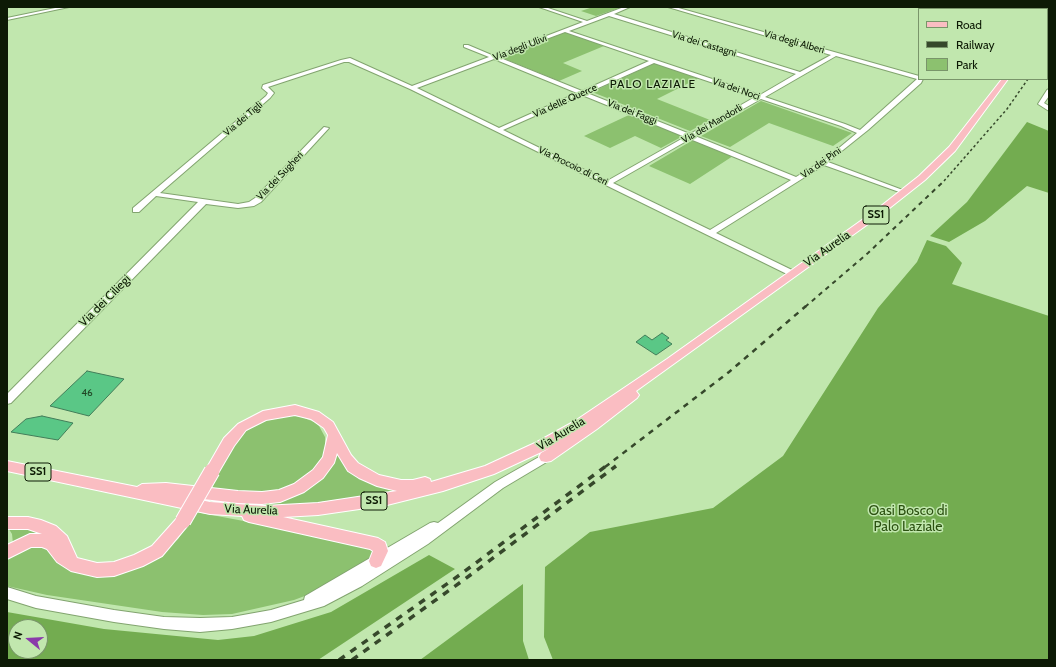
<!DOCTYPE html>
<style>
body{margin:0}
#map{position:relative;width:1056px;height:667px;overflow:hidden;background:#c1e7ae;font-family:Cabin,sans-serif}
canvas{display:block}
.frame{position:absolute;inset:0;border:8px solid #0d1a05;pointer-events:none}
.legend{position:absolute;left:918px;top:8px;width:130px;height:72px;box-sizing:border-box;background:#c1e7ae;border:1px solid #79956a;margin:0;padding:5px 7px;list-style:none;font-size:12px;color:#0d1a05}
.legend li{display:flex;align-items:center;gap:8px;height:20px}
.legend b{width:20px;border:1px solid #79956a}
.north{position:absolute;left:8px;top:619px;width:40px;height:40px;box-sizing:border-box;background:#c1e7ae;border:1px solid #79956a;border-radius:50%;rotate:288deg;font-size:11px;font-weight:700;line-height:16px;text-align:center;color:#0d1a05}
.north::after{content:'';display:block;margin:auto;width:14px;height:18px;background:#8a3aaa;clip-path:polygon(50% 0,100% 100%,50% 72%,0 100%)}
</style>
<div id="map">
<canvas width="1056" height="667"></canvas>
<div class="frame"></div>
<ul class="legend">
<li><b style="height:5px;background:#fabdc2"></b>Road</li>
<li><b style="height:5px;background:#36482b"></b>Railway</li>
<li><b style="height:11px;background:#8cc16f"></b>Park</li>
</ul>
<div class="north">N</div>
</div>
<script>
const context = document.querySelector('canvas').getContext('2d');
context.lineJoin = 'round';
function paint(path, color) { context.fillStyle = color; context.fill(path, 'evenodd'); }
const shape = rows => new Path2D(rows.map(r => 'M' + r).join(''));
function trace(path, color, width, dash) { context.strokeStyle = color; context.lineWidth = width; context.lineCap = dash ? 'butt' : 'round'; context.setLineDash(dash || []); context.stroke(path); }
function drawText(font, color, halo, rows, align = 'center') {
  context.font = font + ' Cabin,sans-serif'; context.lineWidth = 3; context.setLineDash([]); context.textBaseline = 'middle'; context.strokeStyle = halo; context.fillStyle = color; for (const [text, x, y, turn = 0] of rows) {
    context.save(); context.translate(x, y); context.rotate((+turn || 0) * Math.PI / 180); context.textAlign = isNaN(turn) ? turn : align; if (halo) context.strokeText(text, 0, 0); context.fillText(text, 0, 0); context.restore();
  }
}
paint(shape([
 [593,7,622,7,596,16,581,11],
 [566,32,604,46,563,63,582,71,559,81,500,57],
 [655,63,699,78,657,99,710,120,690,131,592,92],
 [761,101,852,133,833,146,769,123,730,147,701,136],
 [631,114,683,136,661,148,635,136,610,148,584,136],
 [693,140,733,156,690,184,649,166],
 [288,415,302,417,314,422,319,426,325,437,325,450,323,456,309,475,286,489,268,493,209,490,233,445,243,433,264,420],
 [336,452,349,470,401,491,306,504,266,506,216,501,280,498],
 [196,512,365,544,373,551,373,554,363,564,310,594,294,600,232,614,203,615,162,612,47,595,7,586,7,557,10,554,40,543,79,572,163,551,178,539],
 [19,525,46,533,13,544,12,534,7,526]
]), '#8cc16f');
paint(shape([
 [1027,122,1049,131,1049,193,1027,186,985,221,949,242,930,236,967,202],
 [927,240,946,246,962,263,952,284,1049,316,1049,660,553,660,544,637,545,567,590,532,713,508,783,456,878,308,917,262],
 [429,555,455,569,318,660,7,660,7,612,104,629,218,640,254,636,331,612],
 [16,627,40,627,40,651,16,651],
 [523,584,523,641,529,660,420,660]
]), '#73ac50');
const building = shape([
 [662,333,669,338,666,340,672,344,656,355,636,342,645,335,652,340,662,333],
 [87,371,124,379,89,416,50,406,87,371],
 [42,416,73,423,58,440,11,432,26,419,42,416]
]);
paint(building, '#5ac786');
trace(building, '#427d59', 1);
const minor = shape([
 [60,7,69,7,7,20,7,18,60,7],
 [539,7,545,7,587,21,624,7,630,7,614,14,800,72,831,55,668,7,675,7,919,76,919,79,923,79,921,83,868,130,828,162,908,192,906,193,902,193,824,165,716,233,796,272,797,274,793,277,410,89,349,62,344,62,268,87,274,93,270,98,160,193,238,204,249,202,255,198,324,127,329,128,261,202,254,206,238,208,206,204,11,403,7,404,7,394,198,202,156,196,139,212,133,212,133,208,266,96,268,93,262,88,263,85,341,60,350,58,412,86,489,57,464,47,464,45,468,45,494,56,583,22,539,7],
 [609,16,796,74,760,95,569,31,609,16],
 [565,32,649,61,582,91,498,57,565,32],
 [836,56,917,79,860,130,845,124,765,97,836,56],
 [494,59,577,93,499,128,417,88,494,59],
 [654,63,755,97,690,134,587,93,654,63],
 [582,95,685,137,607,181,503,130,582,95],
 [761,99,841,126,857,133,827,158,796,177,695,136,761,99],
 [690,139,791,180,710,230,613,183,690,139],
 [1049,89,1049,96,1044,103,1049,106,1049,111,1038,104,1047,90,1049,89],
 [546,453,550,454,551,457,550,460,503,488,428,544,362,586,324,606,271,622,232,629,200,632,164,629,114,622,36,608,7,599,7,587,36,596,114,610,164,617,200,618,232,617,271,610,304,600,305,596,430,523,434,522,438,523,495,482,546,453]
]);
const major = shape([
 [1049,8,1049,15,1047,16,1047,9,1049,8],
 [1002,79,1008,79,955,151,925,180,882,214,636,391,639,395,637,398,597,429,551,461,546,462,541,461,539,457,541,453,550,448,494,474,443,491,387,505,318,515,283,517,378,538,385,542,388,551,381,566,376,568,371,566,369,561,373,551,370,549,249,522,244,520,242,516,210,514,7,471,7,461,137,487,142,484,166,483,238,491,262,492,279,490,294,484,313,470,323,457,328,435,324,428,311,419,295,415,266,420,246,430,234,446,217,475,212,477,207,475,205,471,224,438,238,424,263,411,295,405,319,412,333,422,351,455,358,463,379,475,401,480,413,480,425,477,430,479,431,482,485,466,537,442,575,421,667,359,876,210,919,176,949,147,1002,79],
 [337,453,348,471,359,478,377,486,397,491,318,503,264,506,210,502,186,497,238,503,262,504,280,502,304,492,323,478,334,463,337,453],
 [183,515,188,517,190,521,188,525,162,556,143,566,114,576,97,577,71,571,57,562,47,549,42,547,31,547,7,559,7,545,30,534,42,534,28,529,7,529,7,517,28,517,41,520,56,526,67,536,77,558,97,563,114,562,134,555,152,546,178,517,183,515]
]);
trace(minor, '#82a46f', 2);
trace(major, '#fff', 2);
paint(minor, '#fff');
paint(major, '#fabdc2');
trace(shape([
 [1047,48,1049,44],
 [944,181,1007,109,1028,79]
]), '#36482b', 1.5, [2.5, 2.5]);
trace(shape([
 [805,307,868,253,945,180]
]), '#36482b', 2, [4.5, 4.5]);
trace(shape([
 [605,467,729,372,806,306]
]), '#36482b', 2.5, [5.5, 5.5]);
trace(shape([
 [339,660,461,574,606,466],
 [352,660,465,579,616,466]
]), '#36482b', 3.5, [7, 7]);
const majorBridge = shape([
 [183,521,212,471]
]);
trace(majorBridge, '#fff', 17, []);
trace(majorBridge, '#fabdc2', 15);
drawText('10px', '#0d1a05', '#c1e7ae', [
 ["Via degli Alberi",794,42,16],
 ["Via dei Castagni",704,44,17],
 ["Via degli Ulivi",520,48,-21],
 ["Via dei Noci",736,89,19],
 ["Via delle Querce",565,101,-24],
 ["Via dei Faggi",632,112,21],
 ["Via dei Tigli",243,119,-40],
 ["Via dei Mandorli",712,124,-30],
 ["Via dei Pini",821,163,-35],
 ["Via Procoio di Ceri",573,166,26],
 ["Via dei Sugheri",280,176,-46]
]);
drawText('10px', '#204525', null, [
 ["46",87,393]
]);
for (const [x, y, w] of [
 [876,215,26],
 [38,472,26],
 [374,501,26]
]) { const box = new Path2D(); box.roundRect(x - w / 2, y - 9, w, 18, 3); context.fillStyle = '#c1e7ae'; context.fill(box); trace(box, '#0d1a05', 1); }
drawText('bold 11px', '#0d1a05', null, [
 ["SS1",876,215],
 ["SS1",38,472],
 ["SS1",374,501]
]);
context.letterSpacing = '1px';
drawText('12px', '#0d1a05', '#c1e7ae', [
 ["PALO LAZIALE",653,84]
]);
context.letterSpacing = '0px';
drawText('12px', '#0d1a05', '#c1e7ae', [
 ["Via Aurelia",827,249,-35],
 ["Via dei Ciliegi",105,301,-45],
 ["Via Aurelia",561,434,-31],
 ["Via Aurelia",251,510,2]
]);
drawText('14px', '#2b5010', '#c1e7ae', [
 ["Oasi Bosco di",908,511],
 ["Palo Laziale",908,527]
]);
</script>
